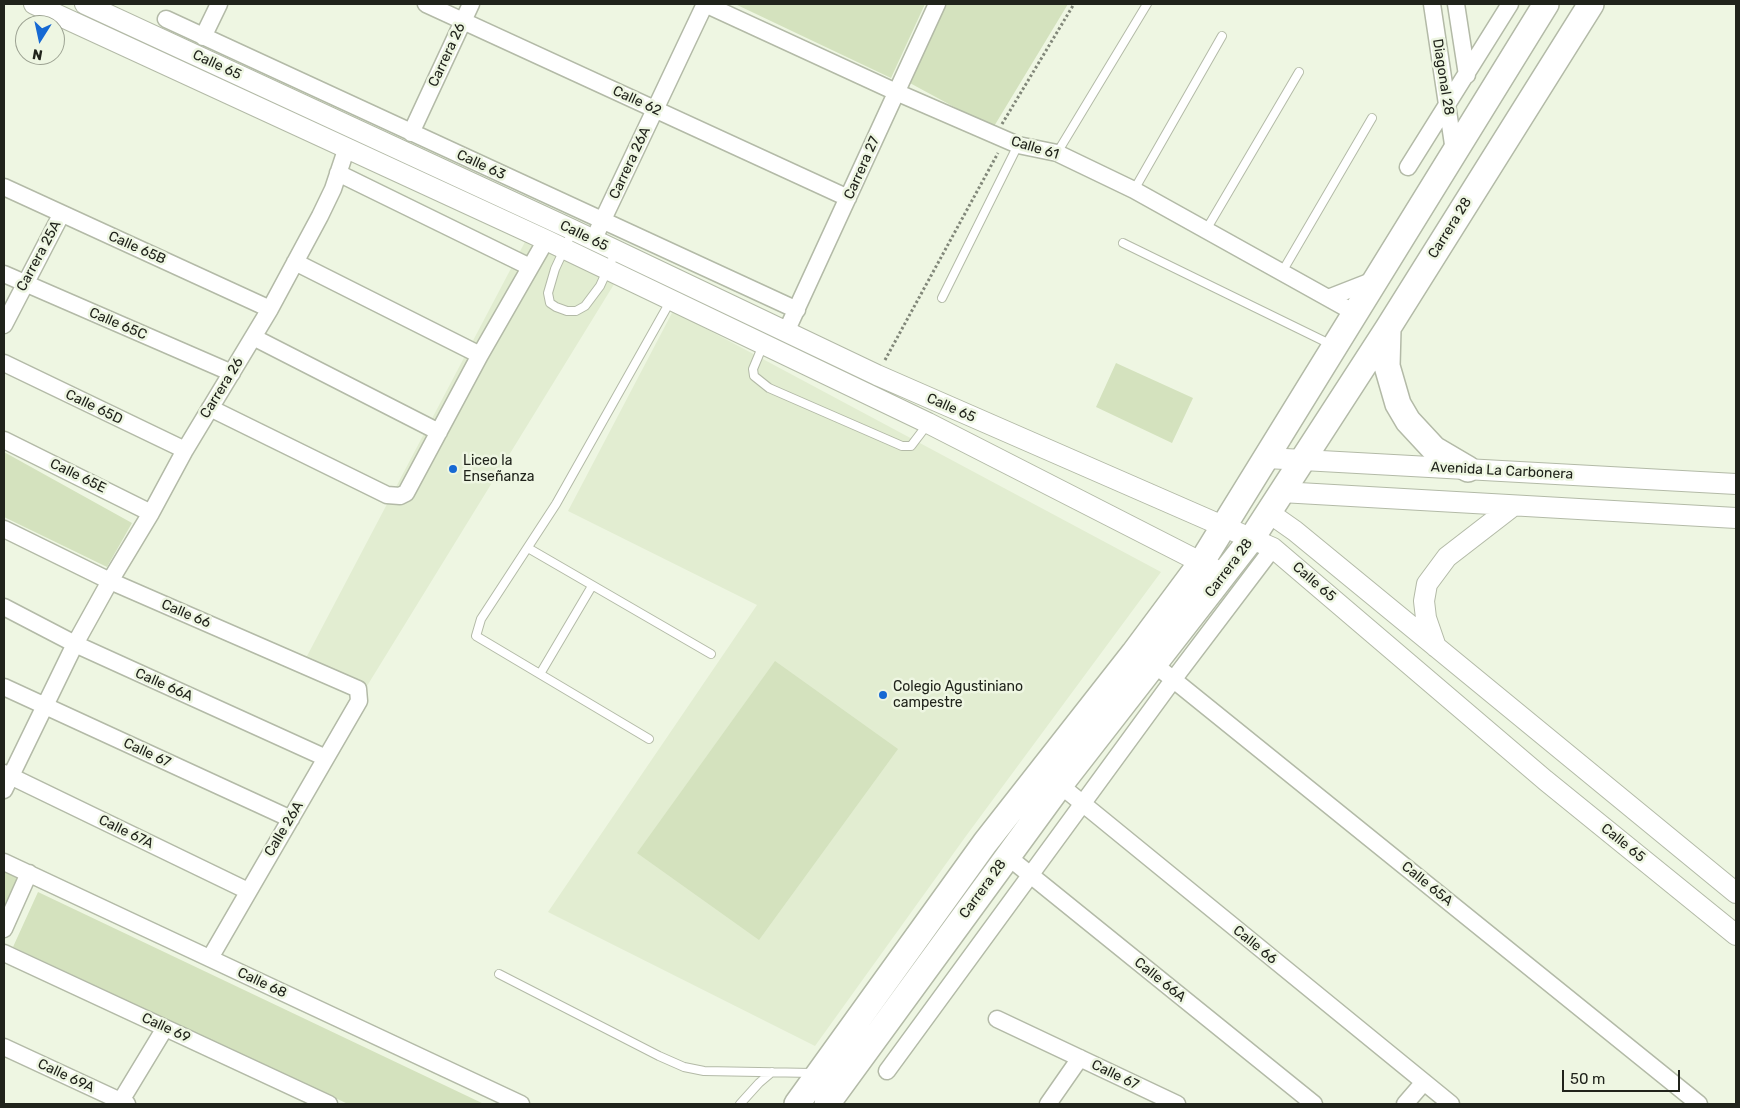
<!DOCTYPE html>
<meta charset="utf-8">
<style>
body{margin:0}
#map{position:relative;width:1740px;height:1108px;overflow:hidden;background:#eef6e2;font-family:Rubik,sans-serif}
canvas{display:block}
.frame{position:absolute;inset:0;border:5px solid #20231b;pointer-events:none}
.north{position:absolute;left:15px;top:15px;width:50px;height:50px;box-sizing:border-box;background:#eef6e2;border:1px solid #9ca292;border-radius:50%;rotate:190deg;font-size:14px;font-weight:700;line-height:20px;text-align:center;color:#20231b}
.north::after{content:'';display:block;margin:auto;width:18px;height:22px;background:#1669d3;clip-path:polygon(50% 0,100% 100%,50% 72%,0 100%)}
.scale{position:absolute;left:1562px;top:1070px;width:118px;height:22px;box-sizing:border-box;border:2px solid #20231b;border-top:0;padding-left:6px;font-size:15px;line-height:18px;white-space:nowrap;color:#20231b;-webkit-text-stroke:4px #eef6e2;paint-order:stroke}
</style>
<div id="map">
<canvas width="1740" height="1108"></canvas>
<div class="frame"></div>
<div class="north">N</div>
<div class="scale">50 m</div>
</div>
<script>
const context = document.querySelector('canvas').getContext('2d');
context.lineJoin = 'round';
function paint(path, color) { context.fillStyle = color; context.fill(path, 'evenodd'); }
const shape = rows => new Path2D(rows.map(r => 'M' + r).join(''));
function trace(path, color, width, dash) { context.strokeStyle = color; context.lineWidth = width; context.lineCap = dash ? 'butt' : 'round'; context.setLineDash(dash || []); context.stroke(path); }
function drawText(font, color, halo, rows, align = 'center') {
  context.font = font + ' Rubik,sans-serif'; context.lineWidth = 5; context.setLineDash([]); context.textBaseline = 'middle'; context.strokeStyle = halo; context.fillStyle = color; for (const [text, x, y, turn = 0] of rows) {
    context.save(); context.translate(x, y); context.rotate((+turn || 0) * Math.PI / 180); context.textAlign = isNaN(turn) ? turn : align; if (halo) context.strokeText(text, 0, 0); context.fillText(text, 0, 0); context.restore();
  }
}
paint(shape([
 [527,238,616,281,367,686,306,658],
 [673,311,1161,572,966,836,815,1046,548,912,757,605,568,511]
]), '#e2edd1');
paint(shape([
 [735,4,925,4,891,78],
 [945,4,1068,4,993,128,908,82],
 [1116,363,1193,398,1172,443,1096,407],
 [4,452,132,523,107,567,4,517],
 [775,661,898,749,759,940,637,853],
 [4,869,19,876,4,908],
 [38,892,484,1104,348,1104,13,947]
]), '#d4e2be');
const service = shape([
 [1057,153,1147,4],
 [1134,190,1222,36],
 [573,230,555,269,548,293,550,303,556,307,567,311,576,311,585,306,600,286,616,251],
 [1206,230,1299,72],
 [1123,243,1332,345],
 [1282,272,1372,118],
 [942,298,1018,145],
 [763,345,753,369,754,376,769,388,902,446,911,446,927,425],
 [528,548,711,654],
 [540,674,592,586],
 [649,739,476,636,481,619,556,504,671,300],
 [499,974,659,1056,684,1067,704,1071,813,1073],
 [740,1104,759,1083,772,1072]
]);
const minor = shape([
 [426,4,848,198],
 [705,4,896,92,1018,145,1057,153,1134,190,1355,313],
 [1432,4,1454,151],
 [1456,4,1467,75],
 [166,19,797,310],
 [203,37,219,4],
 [411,133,471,4],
 [1408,167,1510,4],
 [338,173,530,267],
 [4,187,270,309],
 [598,230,705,4],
 [295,262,480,355],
 [4,274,232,373],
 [1328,298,1374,280],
 [4,325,61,215],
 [786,332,937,4],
 [253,337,439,432],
 [4,363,185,450],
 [210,408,387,495,400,496,406,493,480,355,546,240],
 [4,440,151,513],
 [4,529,110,581,358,689,359,701,210,958],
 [4,607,75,644,326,758],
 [1154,664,1699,1104],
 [4,687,291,819],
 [4,773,248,891],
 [1060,785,1451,1104],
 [4,790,75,644,110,581,151,513,185,450,270,309,320,216,333,189,347,147],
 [1007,856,1314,1104],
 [4,862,521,1104],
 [4,929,29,873],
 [4,953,329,1104],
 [997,1019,1177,1104],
 [4,1047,127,1104],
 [887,1071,1173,680,1273,548],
 [119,1104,165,1028],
 [1048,1104,1080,1058],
 [1405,1104,1424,1082]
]);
const tertiary = shape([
 [34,4,546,240,928,423,1214,569],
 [85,4,573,230,877,375,1273,548,1545,780,1736,935],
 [1267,458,1736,484],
 [1281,492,1736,518],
 [1268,512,1295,531,1736,893],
 [1436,647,1426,618,1424,601,1427,584,1447,557,1513,506]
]);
const primary = shape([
 [1388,329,1387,366,1398,404,1408,421,1434,449,1468,469],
 [797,1104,985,843,1134,653,1201,563,1546,4],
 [827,1104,1060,785,1252,538,1388,328,1591,4]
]);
trace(service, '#b3baa7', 10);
trace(minor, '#b3baa7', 19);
trace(tertiary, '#b3baa7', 22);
trace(primary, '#b3baa7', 28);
trace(shape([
 [1002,124,1074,4],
 [885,360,998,153]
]), '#818779', 3, [2.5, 2.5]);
trace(service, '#fff', 8);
trace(minor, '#fff', 16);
trace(tertiary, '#fff', 20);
trace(primary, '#fff', 25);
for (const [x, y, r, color] of [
 [453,469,5,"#1669d3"],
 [883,695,5,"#1669d3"]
]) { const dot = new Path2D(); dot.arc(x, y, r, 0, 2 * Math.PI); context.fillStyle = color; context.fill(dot); trace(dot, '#eef6e2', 2); }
drawText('14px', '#20231b', '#eef6e2', [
 ["Carrera 26",447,55,-65],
 ["Calle 65",217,65,25],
 ["Diagonal 28",1443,77,81],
 ["Calle 62",637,101,25],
 ["Calle 61",1035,148,17],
 ["Carrera 26A",630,163,-65],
 ["Calle 63",481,165,25],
 ["Carrera 27",862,168,-66],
 ["Carrera 28",1450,228,-58],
 ["Calle 65",584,236,26],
 ["Calle 65B",137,248,24],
 ["Carrera 25A",39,256,-62],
 ["Calle 65C",118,324,23],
 ["Carrera 26",222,388,-58],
 ["Calle 65D",94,407,26],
 ["Calle 65",951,408,24],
 ["Avenida La Carbonera",1502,471,3],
 ["Calle 65E",78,476,26],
 ["Carrera 28",1229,568,-53],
 ["Calle 65",1314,582,41],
 ["Calle 66",186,614,23],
 ["Calle 66A",164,685,24],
 ["Calle 67",147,753,25],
 ["Calle 26A",284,829,-59],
 ["Calle 67A",126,832,26],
 ["Calle 65",1623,843,39],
 ["Calle 65A",1427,884,39],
 ["Carrera 28",983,889,-54],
 ["Calle 66",1255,945,39],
 ["Calle 66A",1160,980,39],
 ["Calle 68",262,983,25],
 ["Calle 69",166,1028,25],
 ["Calle 67",1115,1075,26],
 ["Calle 69A",66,1076,25]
]);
drawText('14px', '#20231b', '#eef6e2', [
 ["Liceo la",463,461],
 ["Enseñanza",463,477],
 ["Colegio Agustiniano",893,687],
 ["campestre",893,703]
], 'left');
</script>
